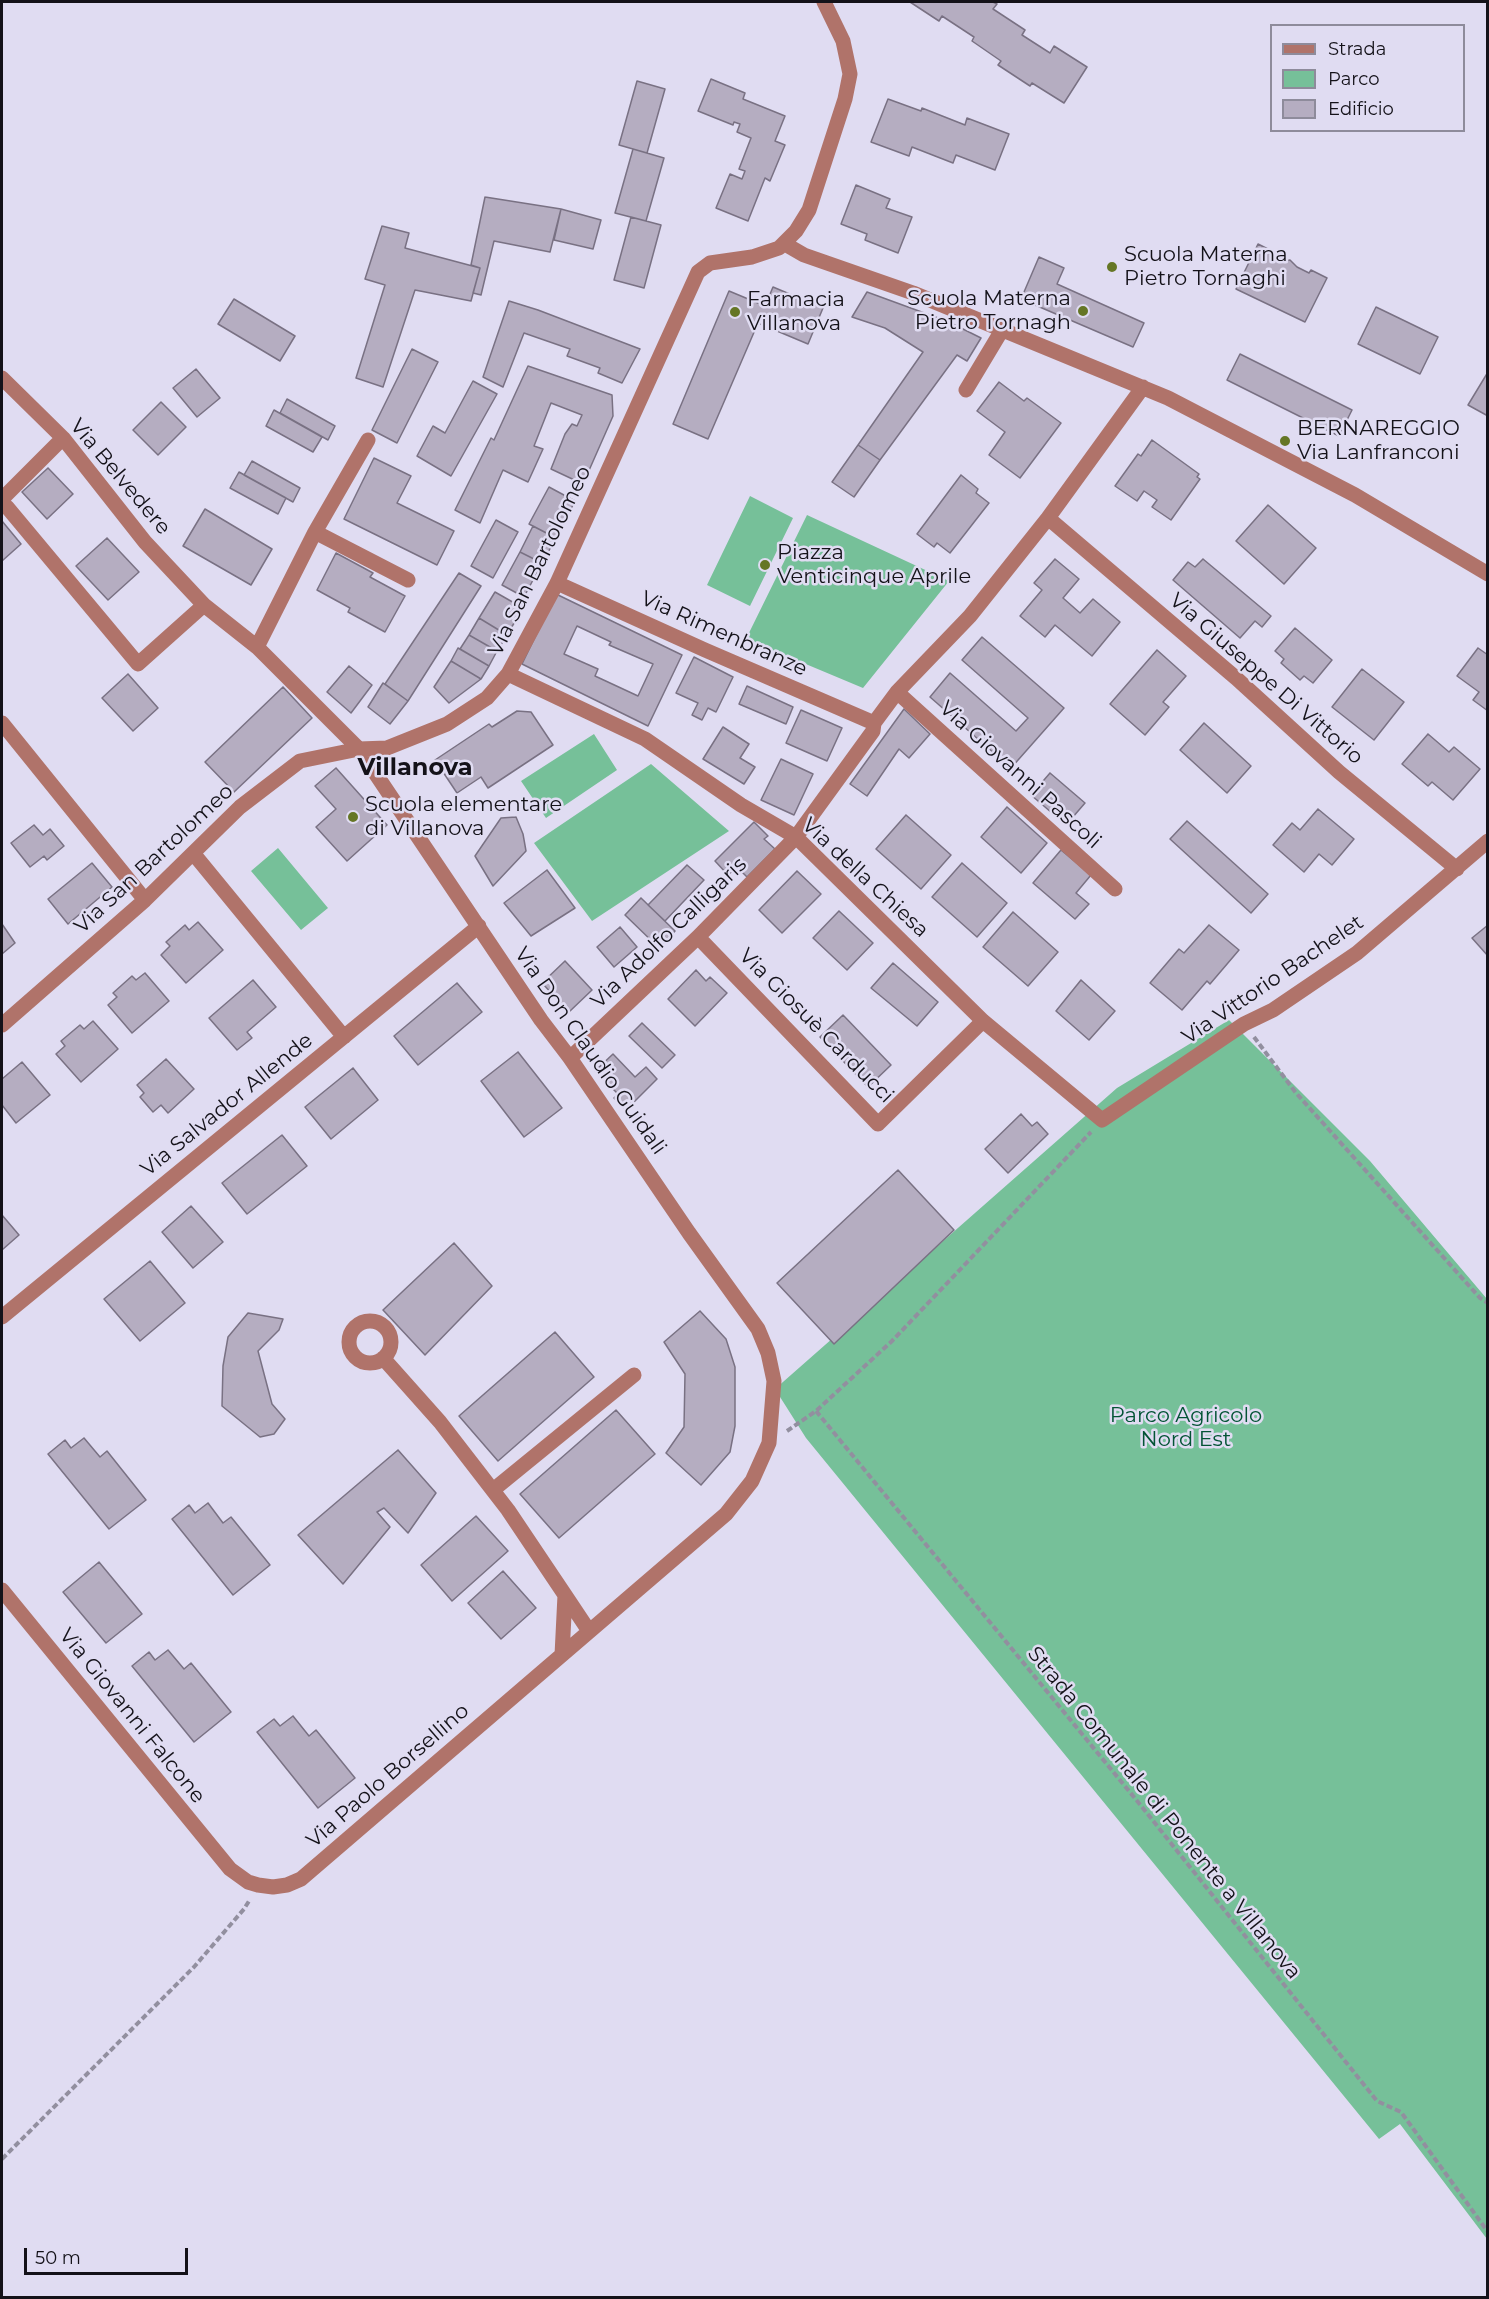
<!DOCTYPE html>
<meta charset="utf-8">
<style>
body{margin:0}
#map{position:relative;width:1489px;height:2299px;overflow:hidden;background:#e0dcf2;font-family:Montserrat,sans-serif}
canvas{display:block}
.frame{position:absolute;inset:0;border:3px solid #141219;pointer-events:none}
.legend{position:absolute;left:1270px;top:24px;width:195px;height:108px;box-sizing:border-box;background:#e0dcf2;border:2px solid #8e8b9b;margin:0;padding:8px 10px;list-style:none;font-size:18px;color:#141219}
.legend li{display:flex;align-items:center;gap:12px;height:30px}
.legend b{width:30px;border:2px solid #8e8b9b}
.scale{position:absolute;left:24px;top:2248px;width:164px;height:27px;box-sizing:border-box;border:3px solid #141219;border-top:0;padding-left:8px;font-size:18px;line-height:21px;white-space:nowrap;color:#141219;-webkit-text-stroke:4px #e0dcf2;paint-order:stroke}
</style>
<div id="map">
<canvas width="1489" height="2299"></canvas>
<div class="frame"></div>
<ul class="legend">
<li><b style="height:8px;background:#b0736a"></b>Strada</li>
<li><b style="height:16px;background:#76c099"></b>Parco</li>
<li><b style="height:16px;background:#b5adc1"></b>Edificio</li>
</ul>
<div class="scale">50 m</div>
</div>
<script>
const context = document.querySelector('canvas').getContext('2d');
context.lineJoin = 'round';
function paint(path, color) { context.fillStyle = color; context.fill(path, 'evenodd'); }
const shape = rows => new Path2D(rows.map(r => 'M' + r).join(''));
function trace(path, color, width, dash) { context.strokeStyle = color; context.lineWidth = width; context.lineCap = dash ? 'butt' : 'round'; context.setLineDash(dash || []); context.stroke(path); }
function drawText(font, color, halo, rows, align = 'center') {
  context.font = font + ' Montserrat,sans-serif'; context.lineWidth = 5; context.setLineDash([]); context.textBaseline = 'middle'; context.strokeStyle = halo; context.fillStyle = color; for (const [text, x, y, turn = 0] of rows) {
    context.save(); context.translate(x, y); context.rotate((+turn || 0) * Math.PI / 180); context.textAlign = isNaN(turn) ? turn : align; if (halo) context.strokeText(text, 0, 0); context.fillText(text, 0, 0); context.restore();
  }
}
paint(shape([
 [750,496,793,518,750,606,707,585],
 [807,515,949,581,863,688,746,639],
 [594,734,617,770,546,818,521,781],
 [651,764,729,831,592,921,534,843],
 [278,848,328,908,301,930,251,871],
 [1229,1020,1370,1161,1487,1299,1487,2239,1400,2124,1379,2139,806,1438,775,1389,1117,1088]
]), '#76c099');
const building = shape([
 [910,2,993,2,997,4,993,9,1025,30,1022,35,1050,53,1054,46,1087,67,1064,103,1032,83,1030,86,998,65,1001,61,972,41,974,37,942,16,939,21,910,2],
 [711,79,745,93,743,99,785,116,775,141,785,145,770,181,765,178,748,221,716,208,730,174,742,179,745,171,739,169,751,138,737,132,740,124,734,122,733,125,698,111,711,79],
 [637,81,665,89,647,153,619,145,637,81],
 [888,99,921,111,922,108,965,125,967,118,1009,134,995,170,956,155,953,163,912,147,909,156,871,142,888,99],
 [633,149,664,158,646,221,615,213,633,149],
 [856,185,890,199,886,208,912,217,898,253,865,240,867,234,841,224,856,185],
 [485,197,561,209,550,252,494,241,481,295,473,293,480,268,471,265,485,197],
 [561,209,601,220,593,249,554,240,561,209],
 [631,217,661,225,644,288,614,280,631,217],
 [382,226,409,233,405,248,480,268,471,301,415,290,383,387,356,378,385,285,365,279,382,226],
 [1258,244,1272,251,1270,254,1285,261,1290,260,1297,267,1309,273,1311,270,1327,278,1305,322,1236,289,1258,244],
 [1039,257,1064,268,1057,284,1144,323,1133,347,1021,299,1039,257],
 [773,287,823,308,808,344,758,323,708,439,673,424,729,291,765,306,773,287],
 [867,292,949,322,981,338,967,361,957,355,880,460,858,445,923,352,885,328,852,317,867,292],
 [234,299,295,336,280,361,218,324,234,299],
 [509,301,538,310,640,349,622,383,598,373,600,368,567,356,570,349,524,333,503,387,483,377,509,301],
 [1376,307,1438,337,1420,374,1358,344,1376,307],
 [412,349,438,362,397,443,372,430,412,349],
 [1240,354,1352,410,1339,436,1227,380,1240,354],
 [528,366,612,395,613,416,583,484,551,469,565,434,572,424,577,426,582,415,551,403,534,446,543,449,528,482,503,470,480,523,455,510,491,438,494,440,528,366],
 [196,369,220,398,197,417,173,388,196,369],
 [1488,372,1488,416,1468,405,1488,372],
 [473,381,497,394,451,476,417,456,433,426,445,433,473,381],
 [999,382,1024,401,1027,398,1061,423,1020,478,989,455,1005,432,977,411,999,382],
 [287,399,335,426,328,440,280,413,287,399],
 [161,402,186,427,158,455,133,430,161,402],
 [274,410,322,437,313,452,266,426,274,410],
 [1152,440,1199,474,1197,477,1200,479,1171,520,1152,507,1157,500,1144,491,1137,501,1115,486,1138,454,1141,456,1152,440],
 [858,445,880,460,854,497,832,482,858,445],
 [374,458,411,476,397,503,454,531,437,565,344,519,374,458],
 [252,461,300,488,293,502,244,475,252,461],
 [48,468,73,494,47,519,22,492,48,468],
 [239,472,286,498,278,514,230,488,239,472],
 [961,475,978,489,976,493,989,503,950,553,937,543,934,547,917,534,961,475],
 [549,487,575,501,556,538,529,524,549,487],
 [1268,505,1316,548,1284,584,1236,541,1268,505],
 [205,509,272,549,251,585,183,546,205,509],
 [496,520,518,532,493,578,471,566,496,520],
 [2,521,21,544,2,561,2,521],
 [533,526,556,538,542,563,520,552,533,526],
 [107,538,139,572,108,600,76,566,107,538],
 [520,552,542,563,524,597,502,585,520,552],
 [336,553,373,573,370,577,405,596,385,632,348,612,350,608,317,590,336,553],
 [1055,559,1079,579,1063,598,1080,613,1093,599,1120,622,1092,656,1055,625,1045,637,1020,616,1042,590,1034,583,1055,559],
 [1203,559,1271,616,1262,627,1255,621,1240,638,1173,580,1188,562,1195,567,1203,559],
 [459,573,481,586,408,701,385,684,459,573],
 [495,592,523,608,507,635,479,618,495,592],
 [556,594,682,655,648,726,522,664,556,594],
 [577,626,611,642,609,645,653,664,638,696,595,676,598,669,564,654,577,626],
 [479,618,507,635,497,651,469,635,479,618],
 [1295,628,1332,660,1313,683,1304,676,1300,680,1281,663,1284,659,1275,651,1295,628],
 [469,635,497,651,489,666,460,649,469,635],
 [982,637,1064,708,1011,768,930,697,950,673,1016,731,1028,718,962,660,982,637],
 [458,648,489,666,481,679,451,661,458,648],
 [1478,648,1488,655,1488,711,1473,700,1479,692,1457,676,1478,648],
 [1157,650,1186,676,1163,702,1169,707,1145,735,1110,704,1157,650],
 [694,657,733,677,716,712,708,708,702,720,692,715,698,703,676,693,694,657],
 [451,661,481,679,449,703,434,687,451,661],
 [349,666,372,685,351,713,327,692,349,666],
 [1362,669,1404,702,1374,740,1332,707,1362,669],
 [128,674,158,708,133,731,102,698,128,674],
 [383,683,408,701,390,724,368,707,383,683],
 [747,686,793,707,786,724,739,704,747,686],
 [283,687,312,718,234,792,205,762,283,687],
 [904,709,930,734,909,758,899,749,867,796,850,784,904,709],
 [801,710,842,728,827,761,786,743,801,710],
 [517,711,531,712,553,745,488,788,481,777,457,793,435,760,489,724,492,727,517,711],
 [1204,723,1251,766,1227,793,1180,750,1204,723],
 [723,727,749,744,740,758,755,767,744,784,703,759,723,727],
 [1428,734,1449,752,1454,747,1480,769,1453,800,1432,782,1428,786,1402,764,1428,734],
 [781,759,813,774,794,815,761,800,781,759],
 [336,768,387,825,347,861,316,827,336,809,315,786,336,768],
 [1050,773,1085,803,1066,825,1031,795,1050,773],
 [1007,807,1047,843,1021,873,981,837,1007,807],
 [1318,809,1354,839,1332,865,1319,854,1304,872,1273,845,1292,823,1300,830,1318,809],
 [906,815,951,855,921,889,876,849,906,815],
 [516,817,523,834,526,851,493,886,475,856,501,818,516,817],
 [1187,821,1268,894,1251,913,1170,839,1187,821],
 [754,822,768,836,764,839,775,849,747,877,737,867,728,875,715,861,754,822],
 [34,825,43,835,50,829,64,846,47,860,44,856,30,867,11,843,34,825],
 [1061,850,1091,875,1076,893,1089,904,1075,919,1033,883,1061,850],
 [92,863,112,887,68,924,48,899,92,863],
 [962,863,1007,903,977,937,932,897,962,863],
 [687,865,704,880,665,921,648,905,687,865],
 [547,870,575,908,531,936,504,903,547,870],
 [797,871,821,894,782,933,759,910,797,871],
 [641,898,675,931,659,948,625,915,641,898],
 [839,911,873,943,847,970,813,938,839,911],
 [1013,912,1058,952,1028,986,983,947,1013,912],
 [198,922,223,950,186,983,161,955,170,946,166,942,185,925,189,930,198,922],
 [2,924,15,943,2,954,2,924],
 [1209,925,1239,950,1210,984,1207,981,1182,1010,1150,983,1179,949,1184,953,1209,925],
 [1488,925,1488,956,1472,938,1488,925],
 [620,927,637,947,614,967,597,947,620,927],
 [565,961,592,990,569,1012,542,983,565,961],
 [893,963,938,1002,917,1026,871,988,893,963],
 [696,970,706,981,710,977,727,993,695,1026,668,999,696,970],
 [145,973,169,1001,132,1033,108,1005,117,997,113,993,132,976,136,980,145,973],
 [253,980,276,1007,247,1032,252,1038,237,1050,209,1018,253,980],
 [1081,980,1115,1011,1089,1040,1056,1011,1081,980],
 [457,983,482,1012,418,1065,394,1036,457,983],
 [843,1015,891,1065,868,1087,820,1037,843,1015],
 [93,1021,118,1049,81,1082,56,1054,65,1046,61,1041,80,1025,84,1029,93,1021],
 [642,1023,675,1055,662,1068,629,1036,642,1023],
 [518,1052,562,1108,524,1137,481,1081,518,1052],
 [613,1054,635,1077,646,1067,657,1079,626,1110,614,1098,618,1094,595,1071,613,1054],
 [166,1059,194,1089,168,1113,161,1105,153,1112,140,1097,144,1093,137,1085,166,1059],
 [22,1062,50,1095,16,1123,2,1105,2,1079,22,1062],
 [353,1068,378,1100,331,1139,305,1107,353,1068],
 [1021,1114,1032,1126,1037,1122,1048,1134,1008,1173,985,1149,1021,1114],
 [282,1135,307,1166,247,1214,222,1183,282,1135],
 [898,1170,954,1230,834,1344,777,1283,898,1170],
 [191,1206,223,1242,193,1268,162,1232,191,1206],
 [2,1215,19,1235,2,1250,2,1215],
 [454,1243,492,1286,425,1355,383,1310,454,1243],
 [150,1261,185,1303,140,1341,104,1299,150,1261],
 [700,1311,726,1339,735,1367,735,1426,730,1452,701,1485,666,1453,684,1427,685,1374,664,1342,700,1311],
 [248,1313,283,1319,279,1330,258,1351,272,1404,285,1419,274,1434,260,1437,222,1406,223,1366,228,1337,248,1313],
 [555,1332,594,1377,498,1461,459,1416,555,1332],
 [616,1410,655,1454,559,1538,520,1494,616,1410],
 [84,1438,100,1457,107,1451,146,1500,109,1529,48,1454,65,1440,71,1448,84,1438],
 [398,1450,436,1493,408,1533,384,1508,377,1512,390,1527,343,1584,298,1535,398,1450],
 [208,1503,223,1523,231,1517,270,1565,233,1595,172,1519,189,1505,195,1513,208,1503],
 [476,1516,508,1551,452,1601,421,1565,476,1516],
 [99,1562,142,1614,106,1643,63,1592,99,1562],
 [503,1571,536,1608,501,1639,468,1603,503,1571],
 [168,1650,184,1669,191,1663,231,1712,194,1742,132,1666,149,1652,155,1660,168,1650],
 [293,1716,309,1736,316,1730,355,1778,318,1808,257,1732,274,1719,280,1726,293,1716]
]);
paint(building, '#b5adc1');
trace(building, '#797183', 1.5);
trace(shape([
 [1254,1037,1296,1093,1480,1298,1488,1303],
 [816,1411,1138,1802,1377,2101,1401,2112,1488,2232],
 [787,1431,816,1411,892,1341,1091,1132],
 [2,2159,194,1967,244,1909,249,1901]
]), '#928f9f', 4, [6, 3]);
trace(shape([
 [785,244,804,255,913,293,1168,398,1355,495,1488,574],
 [2,378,63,438,145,542,204,605,257,647,359,749,541,1020,570,1058,689,1233,758,1329,768,1353,774,1381,769,1443,752,1481,726,1514,301,1879,287,1885,273,1887,258,1885,248,1882,230,1869,2,1590],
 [966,390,1002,330],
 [2,499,63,438],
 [7,507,138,664,204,605],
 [1048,518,1236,678,1339,772,1457,869],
 [315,532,408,580],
 [557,583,705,650,874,723],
 [257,647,315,532,368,440],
 [508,674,645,739,741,805,796,837,983,1021,1102,1120,1244,1024,1273,1010,1357,953,1488,841],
 [897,692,1115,889],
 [2,723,145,900],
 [193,853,344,1037],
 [698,937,878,1124,983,1021],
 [2,1025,145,900,240,807,300,761,359,749,387,748,447,724,487,698,508,674,557,583,698,272,710,263,752,257,779,248,796,231,809,210,845,99,850,74,843,41,824,2],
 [570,1058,698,937,796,837,873,731,874,723,897,692,970,616,1048,518,1143,387],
 [2,1317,479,926],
 '349 1342a21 21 0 1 1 42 0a21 21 0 1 1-42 0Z',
 [383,1358,440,1422,508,1510,565,1595],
 [493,1490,634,1375],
 [562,1655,565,1595,589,1631]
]), '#b0736a', 15);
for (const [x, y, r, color] of [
 [1112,267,6,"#657625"],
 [1083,311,6,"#657625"],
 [735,312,6,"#657625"],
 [1285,441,6,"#657625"],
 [765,565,6,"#657625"],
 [353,817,6,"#657625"]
]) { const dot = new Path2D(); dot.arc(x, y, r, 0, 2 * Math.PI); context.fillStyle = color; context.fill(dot); trace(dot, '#e0dcf2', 2); }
drawText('21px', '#141219', '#e0dcf2', [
 ["Scuola Materna",1124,255],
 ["Pietro Tornaghi",1124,279],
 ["Scuola Materna",1071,299,"right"],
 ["Pietro Tornagh",1071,323,"right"],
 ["Farmacia",747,300],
 ["Villanova",747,324],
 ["BERNAREGGIO",1297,429],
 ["Via Lanfranconi",1297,453],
 ["Piazza",777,553],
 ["Venticinque Aprile",777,577],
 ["Scuola elementare",365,805],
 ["di Villanova",365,829]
], 'left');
drawText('21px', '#141219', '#e0dcf2', [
 ["Via Belvedere",120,477,50],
 ["Via San Bartolomeo",540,561,-64],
 ["Via Rimenbranze",724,634,24],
 ["Via Giuseppe Di Vittorio",1266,679,41],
 ["Via Giovanni Pascoli",1020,775,42],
 ["Via San Bartolomeo",154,859,-43],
 ["Via della Chiesa",865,878,43],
 ["Via Adolfo Calligaris",669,933,-44],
 ["Via Vittorio Bachelet",1273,980,-34],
 ["Via Giosuè Carducci",816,1026,45],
 ["Via Don Claudio Guidali",590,1051,55],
 ["Via Salvador Allende",227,1105,-39],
 ["Via Giovanni Falcone",132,1716,51],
 ["Via Paolo Borsellino",388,1776,-41],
 ["Strada Comunale di Ponente a Villanova",1164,1813,51]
]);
drawText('21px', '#035435', '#e0dcf2', [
 ["Parco Agricolo",1186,1416],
 ["Nord Est",1186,1440]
]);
drawText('bold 24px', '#141219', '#e0dcf2', [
 ["Villanova",415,768]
]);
</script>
